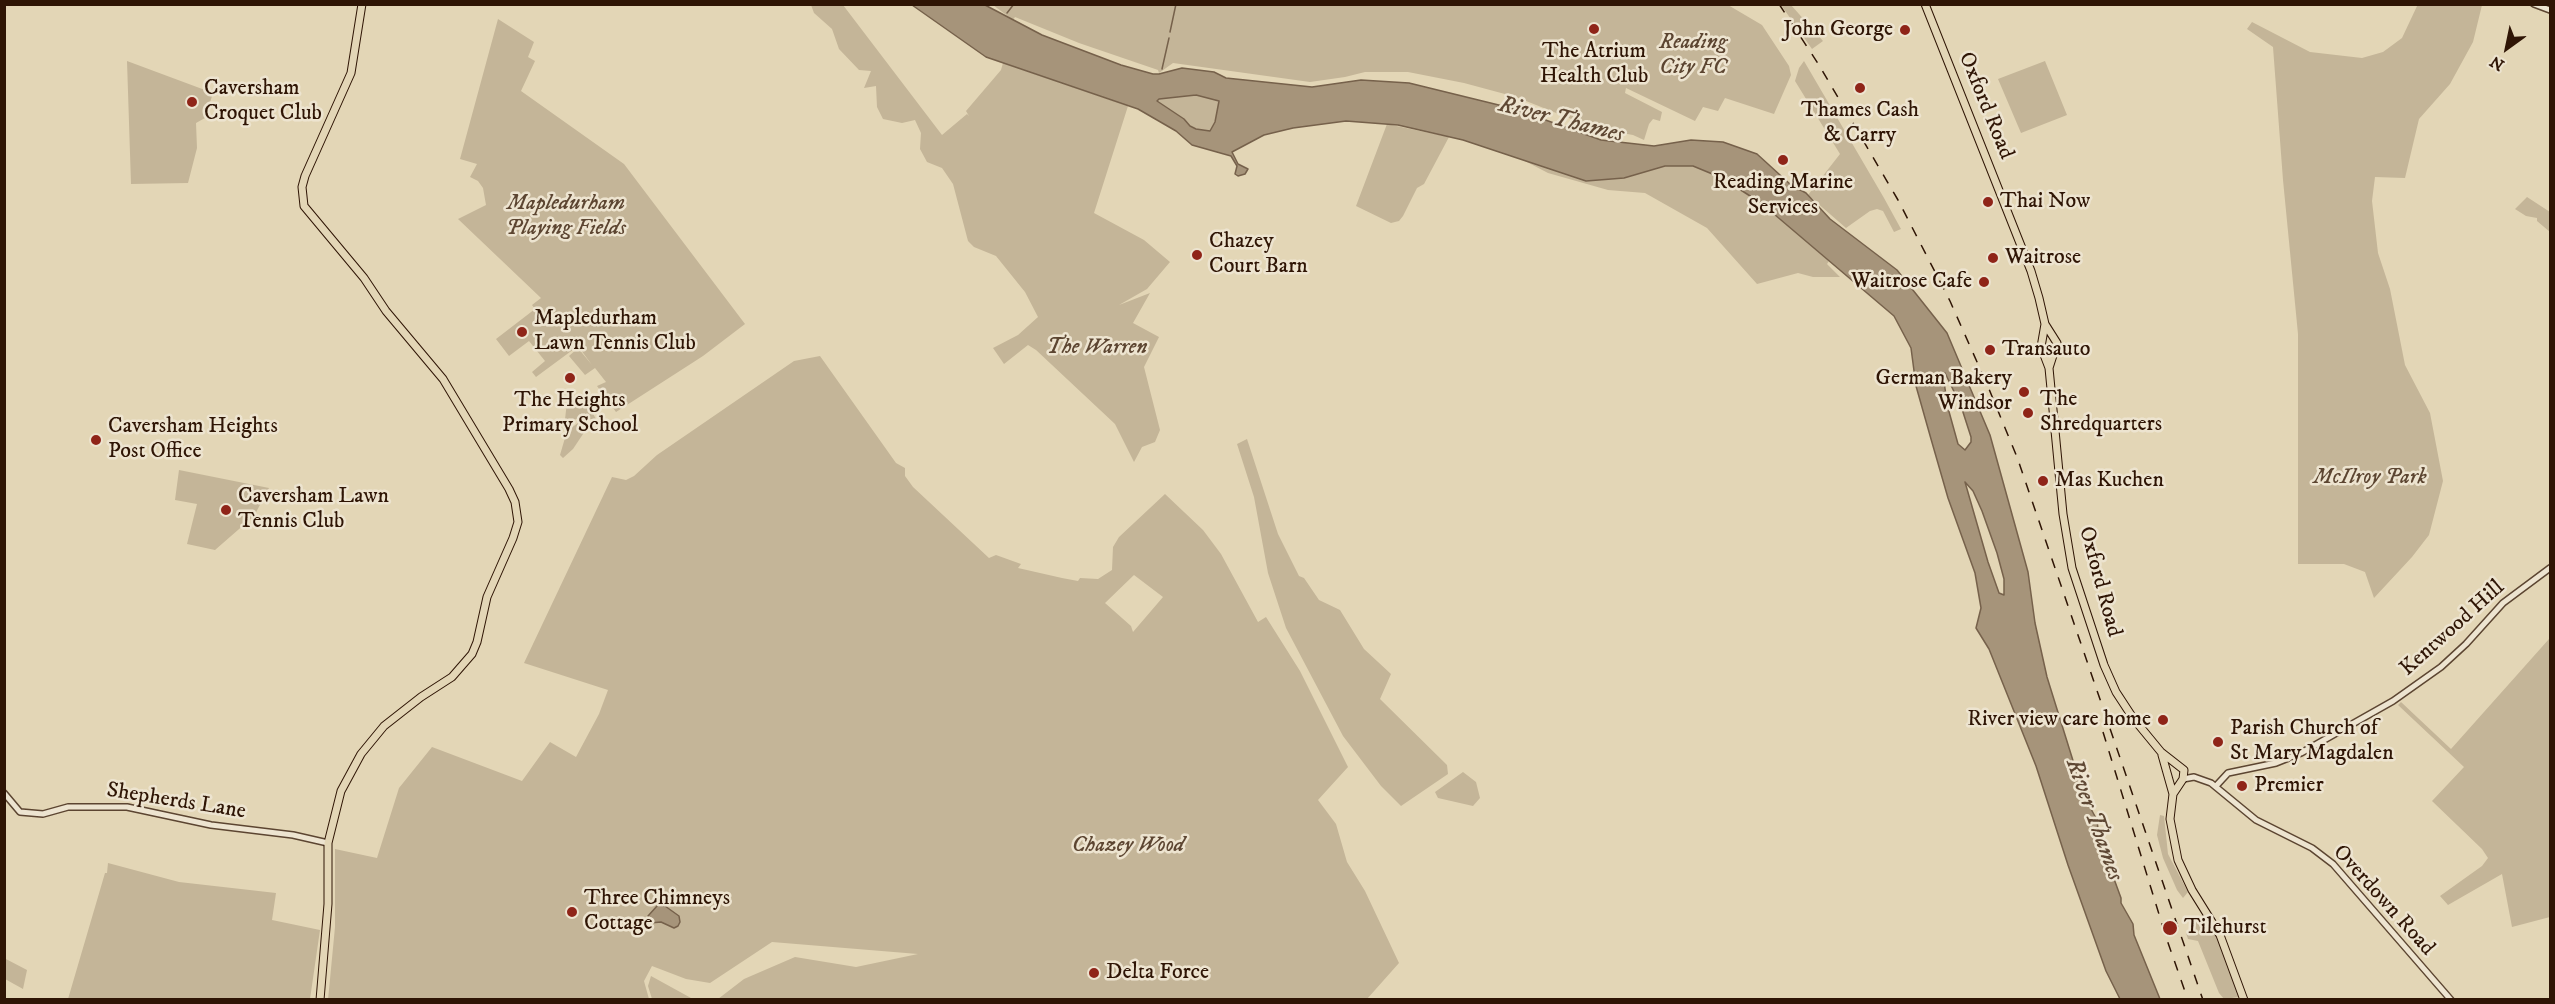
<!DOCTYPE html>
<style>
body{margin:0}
#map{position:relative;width:2555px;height:1004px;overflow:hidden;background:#e3d6b6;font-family:"IM FELL DW Pica",serif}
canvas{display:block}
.frame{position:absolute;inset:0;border:6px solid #2f1505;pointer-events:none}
.north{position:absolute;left:2477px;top:18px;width:60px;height:60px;-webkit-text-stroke:4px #ede4d0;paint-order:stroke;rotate:213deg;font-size:16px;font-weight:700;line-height:24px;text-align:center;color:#2f1505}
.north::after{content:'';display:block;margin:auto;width:21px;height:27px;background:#2f1505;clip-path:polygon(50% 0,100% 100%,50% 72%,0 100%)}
</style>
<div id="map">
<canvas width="2555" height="1004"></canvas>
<div class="frame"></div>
<div class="north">N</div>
</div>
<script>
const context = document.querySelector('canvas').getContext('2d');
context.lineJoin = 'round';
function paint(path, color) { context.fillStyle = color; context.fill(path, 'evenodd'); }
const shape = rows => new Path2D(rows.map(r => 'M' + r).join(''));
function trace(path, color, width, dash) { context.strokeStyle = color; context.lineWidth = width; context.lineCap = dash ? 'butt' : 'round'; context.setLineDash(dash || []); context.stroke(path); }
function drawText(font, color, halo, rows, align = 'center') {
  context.font = font + ' "IM FELL DW Pica",serif'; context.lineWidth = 5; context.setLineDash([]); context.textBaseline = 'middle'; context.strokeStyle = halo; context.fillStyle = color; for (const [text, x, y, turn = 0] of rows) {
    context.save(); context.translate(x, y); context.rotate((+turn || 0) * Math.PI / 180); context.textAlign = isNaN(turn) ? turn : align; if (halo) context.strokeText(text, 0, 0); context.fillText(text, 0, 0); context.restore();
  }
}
paint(shape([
 [2418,4,2482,5,2473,42,2450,84,2419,119,2405,178,2375,177,2372,201,2378,253,2390,289,2405,365,2430,413,2443,481,2429,535,2412,557,2374,598,2365,572,2344,564,2298,564,2298,334,2283,180,2273,47,2247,29,2252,22,2310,52,2362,58,2383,52,2402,38],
 [811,5,843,5,942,135,967,114,969,116,966,111,1001,70,1003,63,1128,106,1094,213,1144,240,1170,262,1147,289,1119,305,1150,293,1133,323,1159,337,1144,367,1160,430,1155,442,1142,447,1134,462,1115,424,1036,350,1028,345,1004,364,993,348,1018,335,1038,317,1025,292,996,256,974,247,968,241,953,184,942,168,927,162,920,149,921,133,915,120,902,123,883,119,877,107,876,86,864,88,871,71,859,70,839,49,832,29,814,13],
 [993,5,1728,5,1762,25,1789,66,1791,75,1774,114,1725,98,1718,111,1703,107,1695,121,1626,88,1625,93,1662,112,1660,121,1653,119,1649,124,1644,140,1633,135,1594,128,1516,97,1464,83,1408,72,1365,72,1345,77,1310,82,1173,63,1159,73,1158,70,1079,43,1015,17,1013,20],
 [1781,5,1791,5,1823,41,1812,49],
 [498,19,534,42,528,57,535,61,521,91,624,164,745,324,703,356,616,412,597,386,606,382,595,368,585,375,569,356,578,348,592,365,578,346,536,377,532,372,545,361,529,341,509,356,496,339,535,309,532,305,541,298,458,219,486,205,483,188,478,181,470,177,477,164,460,159],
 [127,61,213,93,205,118,196,123,197,148,188,183,131,184],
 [1804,61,1884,198,1901,229,1894,232,1883,211,1877,209,1870,211,1846,228,1808,195,1840,154,1795,81,1799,68],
 [2045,61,2067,115,2021,133,1998,79],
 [1196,95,1219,101,1215,122,1210,131,1196,129,1190,126,1184,119,1157,101,1159,99],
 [1387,124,1449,137,1424,184,1417,188,1403,216,1399,221,1391,223,1356,206],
 [1523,160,1586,181,1624,178,1665,166,1693,166,1722,178,1761,203,1829,261,1827,264,1840,277,1813,277,1798,273,1757,284,1707,228,1645,193,1608,190,1548,173],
 [2527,197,2550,212,2550,232,2537,221,2537,218,2526,216,2515,209],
 [820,356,896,463,905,468,905,476,913,487,989,558,996,555,1021,564,1018,568,1062,578,1078,581,1080,578,1098,579,1112,570,1113,547,1119,537,1165,494,1203,530,1221,554,1258,622,1266,617,1300,671,1348,767,1318,800,1336,824,1347,862,1365,891,1399,963,1367,999,718,999,744,979,795,957,856,967,918,954,772,942,710,983,686,979,652,966,644,981,649,999,328,1000,335,927,335,849,377,858,399,788,432,747,522,781,550,742,576,757,599,714,608,690,524,663,612,477,626,480,634,476,657,455,794,361],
 [1134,575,1163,597,1133,632,1131,626,1105,603],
 [582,394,596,419,576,419,564,428,567,402],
 [578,423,589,423,589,425,573,449,563,458,560,455,567,431],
 [1247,439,1278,534,1299,576,1304,578,1319,600,1340,610,1364,649,1391,674,1380,699,1447,765,1448,774,1401,806,1381,786,1343,736,1286,628,1268,573,1254,497,1237,444],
 [179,470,269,488,254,516,215,550,187,544,197,504,175,500],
 [2550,586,2550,917,2512,927,2502,874,2448,905,2440,896,2482,866,2488,858,2482,849,2432,801,2464,767,2398,705,2401,702,2451,749,2549,639],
 [1463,772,1476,782,1480,798,1473,806,1438,798,1435,792],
 [2160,815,2164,816,2168,854,2188,892,2183,898,2177,890,2163,858,2157,835],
 [108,863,179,882,276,893,272,920,320,930,310,999,68,999,105,873,107,873],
 [2203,915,2220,940,2239,997,2224,999,2219,993,2198,941,2188,939,2186,933,2194,924,2192,922],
 [4,958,27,970,23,989,5,979],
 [651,976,691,998,702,999,652,999,648,986]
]), '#c4b598');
const water = shape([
 [912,5,985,5,1042,35,1121,65,1153,74,1159,74,1182,68,1214,72,1226,78,1312,87,1361,80,1409,83,1515,109,1601,140,1654,146,1691,140,1723,142,1757,154,1791,185,1806,193,1830,219,1897,270,1947,333,1990,435,2028,572,2035,623,2047,677,2084,796,2097,820,2099,838,2121,898,2121,903,2133,924,2134,935,2160,999,2120,999,2106,971,2068,865,2036,766,1989,649,1976,628,1981,608,1975,573,1948,498,1931,439,1916,386,1911,348,1894,316,1761,203,1722,178,1693,166,1665,166,1624,178,1586,181,1463,140,1398,125,1346,121,1293,128,1264,135,1232,152,1238,164,1248,169,1245,174,1238,176,1235,174,1237,166,1231,156,1192,145,1176,131,1138,109,986,57,912,5],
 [1196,95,1219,101,1215,122,1210,131,1196,129,1190,126,1184,119,1157,101,1159,99,1196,95],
 [1945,373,1961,406,1971,437,1971,442,1965,450,1958,444,1948,408,1944,382,1945,373],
 [1965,482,1973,491,1982,511,1997,553,2004,579,2004,595,1999,593,1988,562,1965,482],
 [657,906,665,906,679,916,680,922,678,926,674,928,661,922,650,923,648,916,657,906]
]);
paint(water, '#a6947a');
trace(water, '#76614b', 1.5);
trace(shape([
 [1007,13,1014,4],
 [1170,32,1176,4],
 [1162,69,1169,38]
]), '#76614b', 1.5);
const minor = shape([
 [2534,4,2550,10],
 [2183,779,2194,777,2211,783,2256,820,2312,848,2333,864,2451,1000],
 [2216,786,2228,773,2276,763,2301,753,2393,701,2441,667,2466,644,2503,603,2550,568],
 [4,793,20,812,43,814,68,807,127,807,211,825,293,835,328,843]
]);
const major = shape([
 [1925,4,2031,271,2039,298,2045,324,2041,347,2049,368,2063,514,2072,568,2104,665,2116,692,2133,718,2161,752,2184,770,2183,779,2173,794],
 [2045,324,2057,343,2049,368],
 [2162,755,2173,794,2170,819,2178,860,2192,890,2220,935,2244,1000],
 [320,1000,328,904,328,843,341,791,361,754,384,726,421,697,452,677,472,654,477,642,487,597,513,538,518,522,515,502,509,489,443,379,386,311,364,278,304,206,302,187,305,176,351,73,362,4]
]);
trace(minor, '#5c4531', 8);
trace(major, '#2f1505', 9);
trace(minor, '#ede4d0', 5);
trace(major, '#e3d6b6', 7);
trace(shape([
 [1779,4,1819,65,1898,200,1950,301,1989,389,2017,457,2203,1000],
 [2103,732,2166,937,2188,1000]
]), '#2f1505', 1.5, [10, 10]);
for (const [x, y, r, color] of [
 [1594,29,6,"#8f2418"],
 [1905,30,6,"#8f2418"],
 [1860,88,6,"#8f2418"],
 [192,102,6,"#8f2418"],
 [1783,160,6,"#8f2418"],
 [1988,202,6,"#8f2418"],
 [1197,255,6,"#8f2418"],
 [1993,258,6,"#8f2418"],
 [1984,282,6,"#8f2418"],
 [522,332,6,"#8f2418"],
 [1990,350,6,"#8f2418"],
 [570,378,6,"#8f2418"],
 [2024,392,6,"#8f2418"],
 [2028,413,6,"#8f2418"],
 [96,440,6,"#8f2418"],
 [2043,481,6,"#8f2418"],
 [226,510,6,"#8f2418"],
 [2163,720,6,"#8f2418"],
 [2218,742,6,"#8f2418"],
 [2242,786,6,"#8f2418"],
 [572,912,6,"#8f2418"],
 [2170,928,8,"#8f2418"],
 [1094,973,6,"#8f2418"]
]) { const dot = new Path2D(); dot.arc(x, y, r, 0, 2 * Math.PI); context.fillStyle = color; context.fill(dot); trace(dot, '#ede4d0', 2); }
drawText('22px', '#2f1505', '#ede4d0', [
 ["John George",1893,30,"right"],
 ["The Atrium",1594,52,"center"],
 ["Health Club",1594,77,"center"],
 ["Caversham",204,89],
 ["Croquet Club",204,114],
 ["Thames Cash",1860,111,"center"],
 ["& Carry",1860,136,"center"],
 ["Reading Marine",1783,183,"center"],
 ["Services",1783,208,"center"],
 ["Thai Now",2000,202],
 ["Chazey",1209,242],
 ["Court Barn",1209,267],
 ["Waitrose",2005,258],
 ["Waitrose Cafe",1972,282,"right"],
 ["Mapledurham",534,319],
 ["Lawn Tennis Club",534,344],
 ["Transauto",2002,350],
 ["German Bakery",2012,379,"right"],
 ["Windsor",2012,404,"right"],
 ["The",2040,400],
 ["Shredquarters",2040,425],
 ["The Heights",570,401,"center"],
 ["Primary School",570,426,"center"],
 ["Caversham Heights",108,427],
 ["Post Office",108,452],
 ["Mas Kuchen",2055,481],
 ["Caversham Lawn",238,497],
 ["Tennis Club",238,522],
 ["River view care home",2151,720,"right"],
 ["Parish Church of",2230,729],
 ["St Mary Magdalen",2230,754],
 ["Premier",2254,786],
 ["Three Chimneys",584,899],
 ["Cottage",584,924],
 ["Tilehurst",2184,928],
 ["Delta Force",1106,973]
], 'left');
drawText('italic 22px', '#5c4531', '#ede4d0', [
 ["Reading",1693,43],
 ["City FC",1693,68],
 ["Mapledurham",566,204],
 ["Playing Fields",566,229],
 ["The Warren",1097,348],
 ["McIlroy Park",2370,478],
 ["Chazey Wood",1128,846]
]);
drawText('22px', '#2f1505', '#ede4d0', [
 ["Oxford Road",1985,106,68],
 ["Oxford Road",2099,582,75],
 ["Kentwood Hill",2453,629,-42],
 ["Shepherds Lane",176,802,9],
 ["Overdown Road",2383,901,48]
]);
drawText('italic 24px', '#5f4834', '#ede4d0', [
 ["River Thames",1561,121,14],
 ["River Thames",2093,820,70]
]);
</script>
